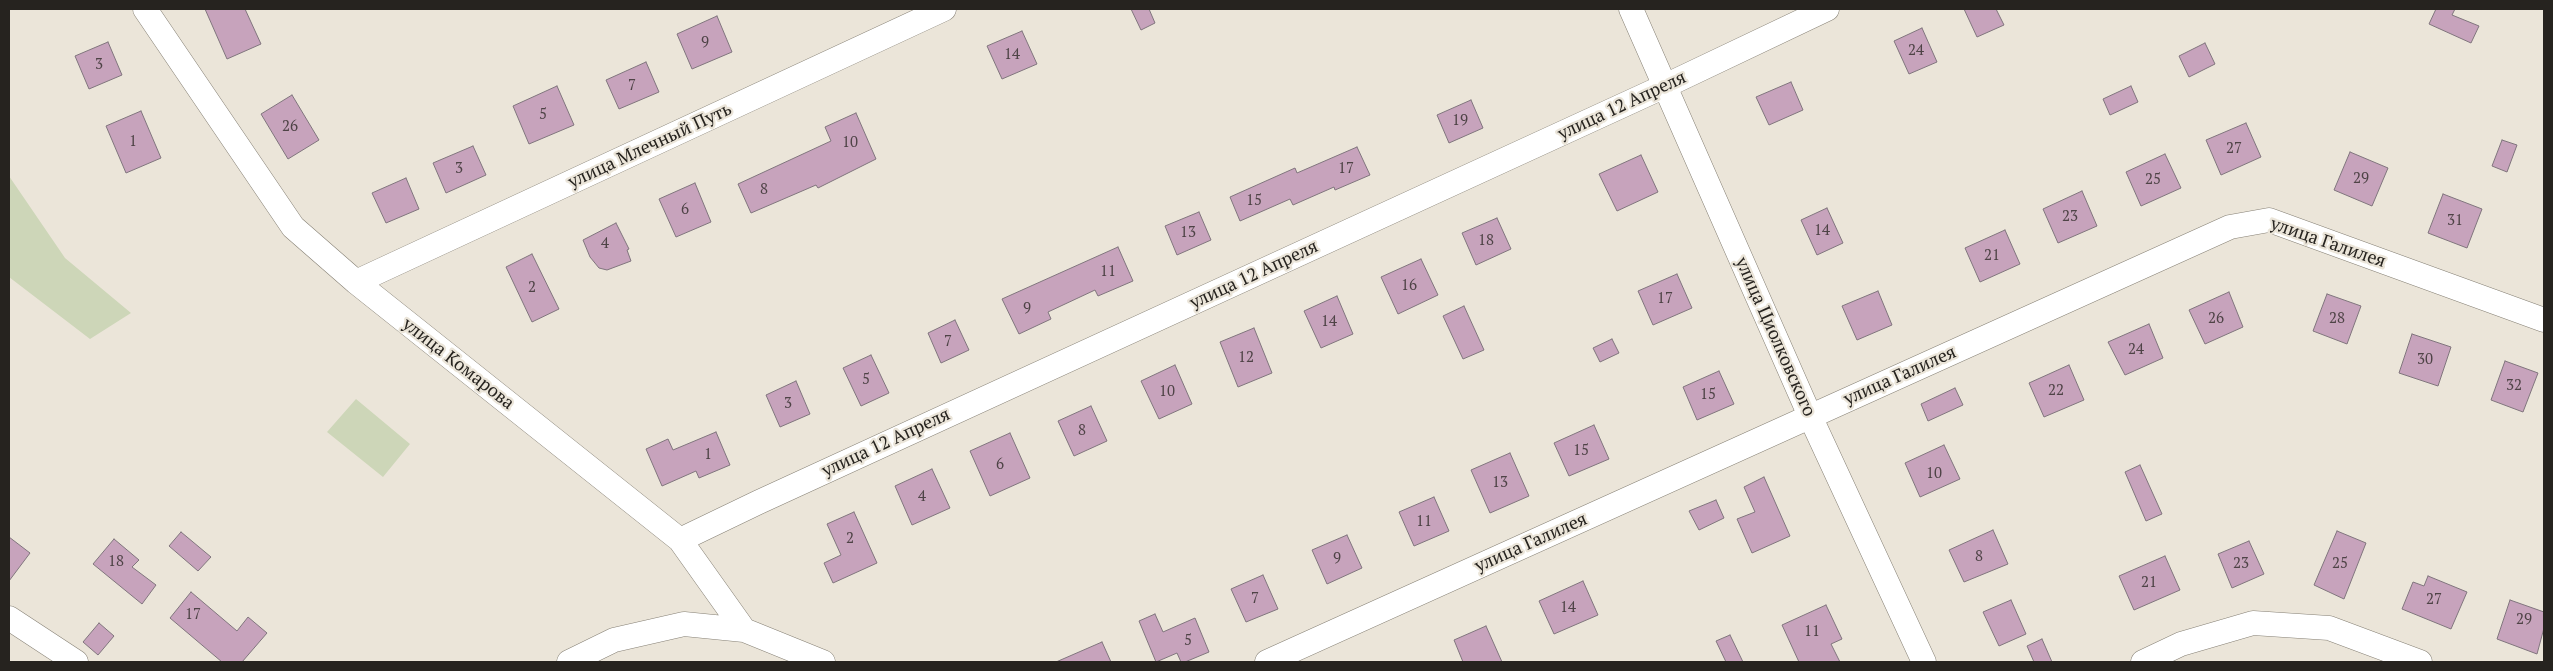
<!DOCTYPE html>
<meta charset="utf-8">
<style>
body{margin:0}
#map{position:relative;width:2553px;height:671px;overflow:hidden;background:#ebe5d9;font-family:"PT Serif",serif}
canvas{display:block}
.frame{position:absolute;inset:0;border:10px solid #26231f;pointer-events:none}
</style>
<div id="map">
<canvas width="2553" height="671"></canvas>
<div class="frame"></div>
</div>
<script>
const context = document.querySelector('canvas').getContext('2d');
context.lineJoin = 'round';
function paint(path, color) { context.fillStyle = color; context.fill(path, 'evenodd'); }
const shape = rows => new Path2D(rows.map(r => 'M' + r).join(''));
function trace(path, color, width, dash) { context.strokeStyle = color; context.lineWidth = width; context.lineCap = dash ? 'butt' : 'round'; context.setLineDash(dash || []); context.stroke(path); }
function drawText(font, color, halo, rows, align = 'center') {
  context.font = font + ' "PT Serif",serif'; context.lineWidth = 4.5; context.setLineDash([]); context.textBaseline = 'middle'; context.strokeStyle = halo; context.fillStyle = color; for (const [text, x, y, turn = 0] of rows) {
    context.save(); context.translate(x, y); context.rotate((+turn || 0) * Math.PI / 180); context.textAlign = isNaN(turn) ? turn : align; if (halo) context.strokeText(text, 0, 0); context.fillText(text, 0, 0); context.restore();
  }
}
paint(shape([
 [9,176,65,258,131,313,90,339,9,277],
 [356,399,410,444,383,477,327,432]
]), '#cdd6b8');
const building = shape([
 [205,9,245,9,261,44,227,59,205,9],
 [1131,9,1149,9,1155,23,1141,30,1131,9],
 [1964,9,1996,9,2004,25,1977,37,1964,9],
 [2436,9,2455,9,2452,15,2479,26,2471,43,2429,24,2436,9],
 [717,16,732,52,692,69,677,34,717,16],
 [1922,28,1937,62,1909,74,1894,41,1922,28],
 [1022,31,1037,64,1002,79,987,46,1022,31],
 [108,42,122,75,89,89,75,56,108,42],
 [2205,43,2215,64,2189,77,2179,56,2205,43],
 [646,62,659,92,619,109,606,80,646,62],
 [1791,82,1803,110,1769,125,1756,97,1791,82],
 [557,86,574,125,529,144,513,106,557,86],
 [2131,86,2138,102,2110,115,2103,99,2131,86],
 [292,95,319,140,288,159,261,114,292,95],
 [1471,100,1483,128,1449,143,1437,115,1471,100],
 [141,111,161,158,126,173,106,126,141,111],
 [856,113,876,159,818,188,816,185,751,213,738,184,831,141,825,127,856,113],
 [2246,123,2261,157,2221,175,2206,140,2246,123],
 [2502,140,2517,145,2507,172,2492,166,2502,140],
 [473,146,486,175,446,193,433,163,473,146],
 [1357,147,1370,175,1335,190,1334,187,1293,205,1290,199,1240,221,1230,197,1295,168,1297,173,1357,147],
 [2350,152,2388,168,2372,206,2334,190,2350,152],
 [2165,154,2181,188,2141,206,2126,172,2165,154],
 [1641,155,1658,192,1617,211,1599,174,1641,155],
 [406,178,419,209,386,223,372,193,406,178],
 [695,183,711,222,676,237,659,199,695,183],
 [2082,191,2097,226,2058,243,2043,209,2082,191],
 [2443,194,2482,209,2467,248,2428,233,2443,194],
 [1827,208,1843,243,1817,255,1801,220,1827,208],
 [1199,212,1211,240,1177,255,1165,226,1199,212],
 [1497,218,1511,249,1476,265,1462,233,1497,218],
 [616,223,629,249,627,250,631,261,607,270,599,268,590,257,583,240,616,223],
 [2005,230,2020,264,1980,282,1965,248,2005,230],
 [1118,247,1133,281,1098,296,1095,290,1048,312,1051,319,1019,334,1002,299,1118,247],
 [532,254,559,309,532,322,506,267,532,254],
 [1421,259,1438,295,1398,314,1381,277,1421,259],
 [1677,274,1692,308,1653,325,1638,291,1677,274],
 [1878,291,1892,325,1857,340,1842,306,1878,291],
 [2229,292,2243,327,2205,344,2189,310,2229,292],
 [2327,294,2361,306,2347,344,2313,331,2327,294],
 [1337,296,1353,334,1321,348,1304,311,1337,296],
 [1464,306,1484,350,1463,359,1443,316,1464,306],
 [955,320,969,350,941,363,928,333,955,320],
 [2149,324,2163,358,2125,375,2108,342,2149,324],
 [1254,328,1272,373,1238,387,1220,342,1254,328],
 [2412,334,2451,347,2438,386,2399,373,2412,334],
 [1612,339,1619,353,1600,362,1593,348,1612,339],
 [871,355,889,393,861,406,843,368,871,355],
 [2505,361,2538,373,2523,412,2491,400,2505,361],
 [1175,365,1192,404,1159,419,1141,381,1175,365],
 [2069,365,2084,400,2044,417,2029,383,2069,365],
 [1719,371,1734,404,1697,420,1683,387,1719,371],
 [796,381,810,414,780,427,766,395,796,381],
 [1955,388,1963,405,1928,421,1921,404,1955,388],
 [1091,406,1107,441,1074,456,1058,421,1091,406],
 [1594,425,1609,459,1569,476,1554,443,1594,425],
 [716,432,730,465,699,478,696,471,662,486,646,449,668,439,673,450,716,432],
 [1010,433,1030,478,990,496,970,451,1010,433],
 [1944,445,1960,479,1920,497,1905,463,1944,445],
 [1510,453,1529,496,1490,513,1471,470,1510,453],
 [2140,465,2162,514,2146,521,2125,472,2140,465],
 [932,469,950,508,912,525,895,486,932,469],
 [1764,477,1790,536,1752,553,1737,519,1755,512,1744,487,1764,477],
 [1434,497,1449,531,1414,546,1399,512,1434,497],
 [1716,500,1724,518,1699,530,1689,511,1716,500],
 [854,512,877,563,833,583,824,563,841,555,827,524,854,512],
 [1993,530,2008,564,1964,582,1949,550,1993,530],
 [2337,531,2366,543,2344,599,2314,585,2337,531],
 [181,532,211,557,198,571,169,546,181,532],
 [1347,535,1362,568,1327,584,1312,550,1347,535],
 [9,537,30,553,9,581,9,537],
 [114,539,139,560,132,567,156,585,142,604,93,564,114,539],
 [2249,541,2264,574,2232,588,2218,554,2249,541],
 [2165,556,2180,590,2134,610,2119,576,2165,556],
 [1263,575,1278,609,1246,622,1231,589,1263,575],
 [2428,576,2467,592,2451,629,2402,609,2413,582,2424,586,2428,576],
 [1583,581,1598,615,1554,634,1539,601,1583,581],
 [191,592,237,631,248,617,267,633,242,662,222,662,170,618,191,592],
 [2011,600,2026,634,1999,646,1983,612,2011,600],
 [2510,600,2544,612,2544,628,2537,654,2497,639,2510,600],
 [1826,605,1842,639,1831,644,1840,662,1799,662,1782,625,1826,605],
 [1155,614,1163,632,1195,618,1209,652,1185,662,1181,662,1177,653,1156,662,1139,621,1155,614],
 [99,623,114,636,98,655,83,642,99,623],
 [1486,626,1502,662,1463,662,1454,640,1486,626],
 [1730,635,1743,662,1726,662,1716,641,1730,635],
 [2042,639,2052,662,2034,662,2027,646,2042,639],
 [1102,642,1111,662,1056,662,1102,642]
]);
paint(building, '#c7a3bc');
trace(building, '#80757d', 1);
const minor = shape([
 [145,9,293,227,356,282,680,540,744,630,823,662],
 [1631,9,1810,416,1924,662],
 [356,282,944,9],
 [680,540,759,502,1665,86,1827,9],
 [9,618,76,662],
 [569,662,614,640,684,624,744,630],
 [1267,662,2230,227,2269,220,2544,320],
 [2143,662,2181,644,2253,623,2329,628,2420,662]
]);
trace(minor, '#868075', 25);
trace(minor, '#fff', 24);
drawText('15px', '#4e4346', null, [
 ["9",705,43],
 ["24",1916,51],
 ["14",1012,55],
 ["3",99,65],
 ["7",632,86],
 ["5",543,115],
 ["19",1460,121],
 ["26",290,127],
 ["1",133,142],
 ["10",850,143],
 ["27",2234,149],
 ["3",459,169],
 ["17",1346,169],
 ["29",2361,179],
 ["25",2153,180],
 ["8",764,190],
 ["15",1254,201],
 ["6",685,210],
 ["23",2070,217],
 ["31",2455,221],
 ["14",1822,231],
 ["13",1188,233],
 ["18",1486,241],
 ["4",605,244],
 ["21",1992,256],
 ["11",1108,272],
 ["16",1409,286],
 ["2",532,288],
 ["17",1665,299],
 ["9",1027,309],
 ["26",2216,319],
 ["28",2337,319],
 ["14",1329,322],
 ["7",948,342],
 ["24",2136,350],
 ["12",1246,358],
 ["30",2425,360],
 ["5",866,380],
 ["32",2514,386],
 ["22",2056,391],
 ["10",1167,392],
 ["15",1708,395],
 ["3",788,404],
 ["8",1082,431],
 ["15",1581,451],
 ["1",708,455],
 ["6",1000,465],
 ["10",1934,474],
 ["13",1500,483],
 ["4",922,497],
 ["11",1424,522],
 ["2",850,539],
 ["8",1979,557],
 ["9",1337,559],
 ["18",116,562],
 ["23",2241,564],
 ["25",2340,564],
 ["21",2149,583],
 ["7",1255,599],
 ["27",2434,600],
 ["14",1568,608],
 ["17",193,615],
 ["29",2524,620],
 ["11",1812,632],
 ["5",1188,641]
]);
drawText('18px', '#26231f', '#ebe5d9', [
 ["улица 12 Апреля",1622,106,-25],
 ["улица Млечный Путь",650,146,-25],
 ["улица Галилея",2328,243,19],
 ["улица 12 Апреля",1254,275,-25],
 ["улица Циолковского",1775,337,66],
 ["улица Комарова",458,364,38],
 ["улица Галилея",1900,376,-24],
 ["улица 12 Апреля",886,443,-25],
 ["улица Галилея",1531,543,-24]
]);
</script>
